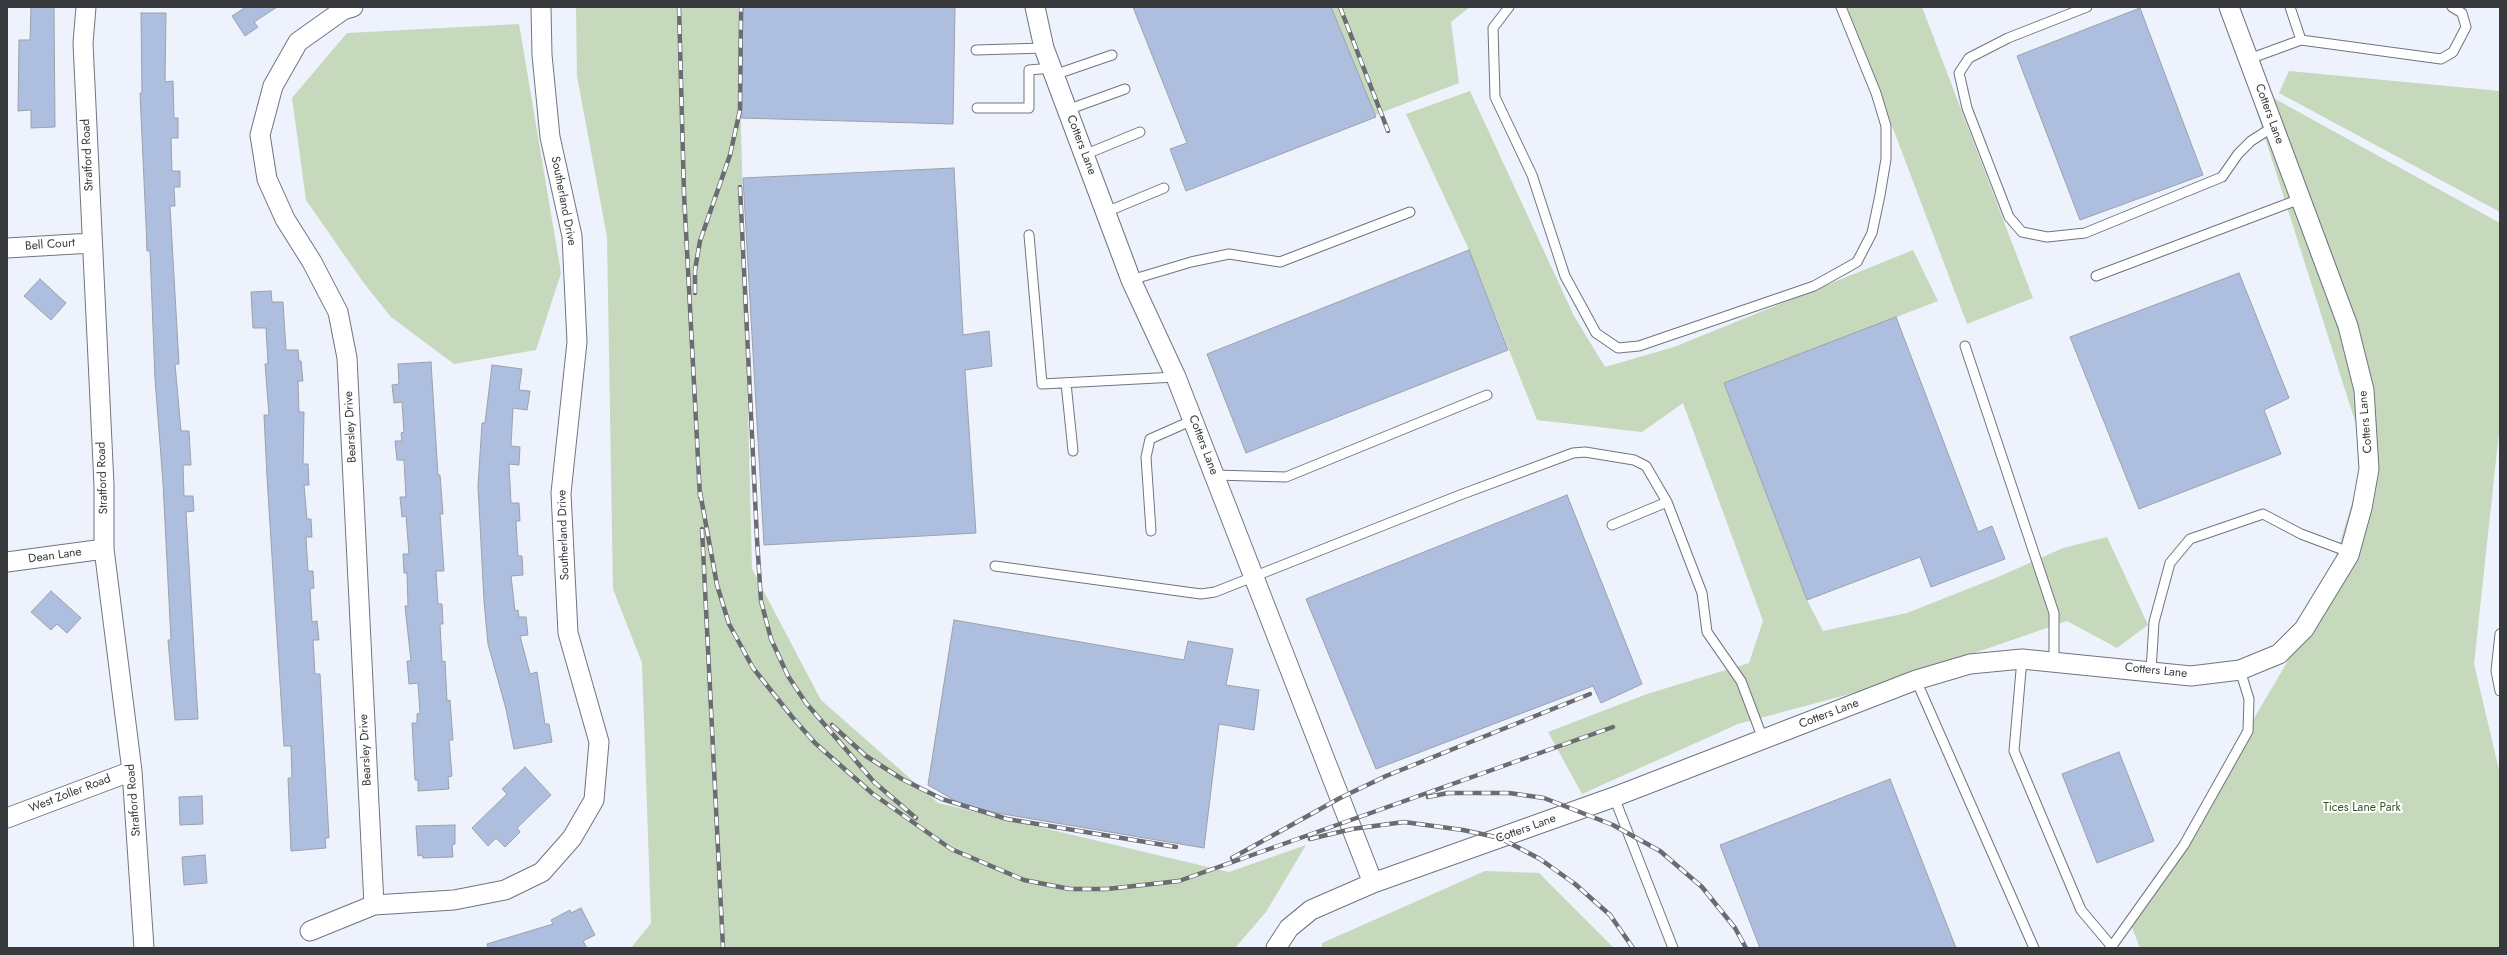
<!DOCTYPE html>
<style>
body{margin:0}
#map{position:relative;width:2507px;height:955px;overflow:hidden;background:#edf2fd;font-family:Jost,sans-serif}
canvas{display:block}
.frame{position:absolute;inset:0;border:8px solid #37393d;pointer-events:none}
</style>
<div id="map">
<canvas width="2507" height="955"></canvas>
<div class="frame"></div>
</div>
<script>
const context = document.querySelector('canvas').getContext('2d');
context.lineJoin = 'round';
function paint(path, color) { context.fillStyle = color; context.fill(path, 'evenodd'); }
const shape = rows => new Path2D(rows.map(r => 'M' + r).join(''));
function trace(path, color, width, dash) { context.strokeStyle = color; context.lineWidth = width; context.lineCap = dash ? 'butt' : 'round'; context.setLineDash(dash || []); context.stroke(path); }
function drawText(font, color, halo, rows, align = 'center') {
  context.font = font + ' Jost,sans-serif'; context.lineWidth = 4; context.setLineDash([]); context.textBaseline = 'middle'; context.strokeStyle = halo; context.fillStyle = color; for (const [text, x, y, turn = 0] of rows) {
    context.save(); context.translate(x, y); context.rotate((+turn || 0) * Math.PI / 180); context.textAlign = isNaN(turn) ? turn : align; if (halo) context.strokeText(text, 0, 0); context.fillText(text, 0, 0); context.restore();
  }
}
paint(shape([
 [576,7,738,7,752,569,821,700,938,803,1229,872,1306,845,1266,912,1235,948,631,948,651,923,642,663,613,589,607,237,577,76],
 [1331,7,1470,7,1451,22,1459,83,1375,115],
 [1847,7,1922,7,2033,298,1967,324],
 [519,24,561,273,536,350,454,364,391,317,363,282,306,200,292,98,347,33],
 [2289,71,2500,91,2500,212,2279,93],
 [2248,84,2500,223,2500,423,2474,664,2500,774,2500,948,2140,948,2130,922,2164,871,2322,603,2366,456],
 [1470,91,1574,316,1605,367,1674,347,1913,250,1938,301,1724,383,1807,600,1823,631,1907,613,1998,577,2063,548,2107,537,2148,625,2117,648,2067,621,1876,687,1738,724,1582,794,1548,732,1647,694,1749,663,1763,621,1683,403,1642,432,1537,420,1469,250,1406,114],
 [1485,871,1539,873,1614,948,1322,948,1322,943]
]), '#c6d9bd');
const building = shape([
 [31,7,54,7,55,127,31,128,31,110,18,111,19,40,30,40,31,7],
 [246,7,277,7,254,22,258,27,245,36,232,16,246,7],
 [743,7,955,7,953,124,741,118,743,7],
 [1133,7,1331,7,1376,117,1186,191,1170,149,1187,143,1133,7],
 [2140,8,2203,175,2080,220,2017,56,2140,8],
 [141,13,166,13,165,82,173,81,174,118,178,118,178,138,171,138,172,171,180,171,180,187,174,187,175,206,170,206,179,364,175,364,181,431,189,431,191,465,183,465,184,496,193,496,194,511,186,512,198,719,175,720,168,640,171,640,163,483,155,379,150,251,147,251,146,224,140,93,142,93,141,13],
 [954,168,963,335,989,331,992,366,965,370,976,533,764,545,743,178,954,168],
 [1469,250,1508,350,1246,453,1207,354,1469,250],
 [2239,273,2289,398,2264,410,2281,454,2139,509,2070,337,2239,273],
 [40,279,66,303,51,320,24,296,40,279],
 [271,291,272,302,283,302,286,350,298,350,299,361,301,361,303,381,298,381,299,412,304,412,303,464,308,464,309,485,304,485,307,519,311,519,312,537,306,537,308,571,313,571,314,588,310,589,312,622,317,621,319,640,313,640,315,674,320,674,329,838,325,838,326,848,291,851,288,778,292,778,291,746,284,746,267,477,264,415,269,415,265,364,268,364,266,328,253,328,251,292,271,291],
 [1896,317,1978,532,1992,526,2005,559,1931,587,1920,557,1807,600,1724,383,1896,317],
 [431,362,438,475,440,475,443,514,440,514,444,571,436,571,438,604,442,604,443,624,440,624,442,662,445,661,447,701,450,700,453,740,449,740,452,776,448,777,449,789,418,791,418,780,415,780,412,723,417,723,417,714,420,713,418,683,409,684,407,661,411,661,405,606,408,606,407,573,404,573,403,554,409,554,406,516,402,517,400,497,406,497,404,460,397,460,395,441,402,441,401,433,404,432,402,402,394,403,392,385,399,384,398,364,431,362],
 [492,365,522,369,519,390,530,391,527,410,513,408,511,446,520,447,519,465,509,464,511,503,519,503,520,521,516,521,518,556,522,556,523,575,511,576,515,611,518,610,519,617,526,617,528,635,520,636,530,674,537,672,545,724,549,724,552,742,514,749,506,709,488,644,484,601,478,486,482,423,485,423,492,365],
 [1567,495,1642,684,1601,703,1593,686,1376,769,1306,599,1567,495],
 [51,591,81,618,67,633,57,624,51,630,31,612,51,591],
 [954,620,1184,660,1188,641,1233,649,1226,685,1259,690,1254,730,1219,724,1204,848,997,813,959,803,928,785,954,620],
 [2119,752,2154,841,2097,863,2062,774,2119,752],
 [525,767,551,795,517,828,520,832,505,847,496,838,488,846,472,828,507,794,502,789,525,767],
 [1890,779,1956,948,1760,948,1720,845,1890,779],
 [202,796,203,824,180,825,179,797,202,796],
 [455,825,455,844,452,845,453,857,423,858,422,855,418,856,416,826,455,825],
 [205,855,207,883,184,885,182,857,205,855],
 [581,908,595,935,583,941,587,948,488,948,487,944,553,924,551,920,570,910,571,913,581,908]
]);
paint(building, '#aebedf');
trace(building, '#9ba1ab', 1);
const service = shape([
 [1509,7,1493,28,1495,97,1532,175,1565,276,1596,333,1618,348,1639,346,1814,286,1857,262,1872,233,1880,195,1886,159,1886,126,1876,93,1841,7],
 [2087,7,2008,38,1969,58,1959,73,1967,108,2009,217,2022,232,2047,237,2085,233,2222,177,2238,154,2251,141,2273,127],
 [2301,40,2441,59,2453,52,2466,27,2462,13,2452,7],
 [976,50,1044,48],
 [2249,59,2301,40,2290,7],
 [1054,75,1112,55],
 [977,108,1029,108,1029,70,1052,68],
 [1067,110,1125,89],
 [1084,155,1140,132],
 [1106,212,1164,188],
 [1029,235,1042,384,1176,377],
 [2096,276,2300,199],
 [1131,280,1191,262,1229,254,1280,262,1410,212],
 [1965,346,2054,613,2054,661],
 [1066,383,1073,451],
 [1214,475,1286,477,1487,395],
 [1612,525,1667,502],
 [1151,531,1146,457,1150,439,1193,420],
 [995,566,1201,594,1215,592,1460,495,1573,453,1585,452,1634,460,1646,466,1667,502,1702,593,1707,632,1741,681,1763,739],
 [2500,634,2496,671,2500,691],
 [2022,659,2014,751,2081,910,2113,948],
 [2151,671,2154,622,2170,563,2190,539,2263,514,2301,534,2349,552],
 [1916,680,2034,948],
 [1614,797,1673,948],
 [2112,946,2184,845,2248,731,2249,699,2240,670]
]);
const minor = shape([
 [86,7,83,43,104,485,104,549,132,771,144,948],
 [353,7,343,10,298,42,273,86,260,135,267,179,285,219,312,262,338,312,347,358,374,905],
 [1035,7,1044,48,1131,280,1176,377,1373,883],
 [7,248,92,243],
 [7,562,104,549],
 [7,818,132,771],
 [310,931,374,905,454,900,505,890,542,872,572,838,594,800,599,742,568,633,561,493,577,342,572,236,550,137,542,55,541,7],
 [1276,948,1289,928,1311,910,1373,883,1614,797,1916,680,1970,664,2022,659,2191,676,2240,670,2279,654,2304,629,2349,555,2362,508,2369,469,2364,390,2348,326,2229,7]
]);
trace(service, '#70757f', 11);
trace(minor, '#70757f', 21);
trace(service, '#fff', 9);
trace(minor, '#fff', 19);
const rail = shape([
 [679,7,684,194,700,497],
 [1340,7,1388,131],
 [740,187,757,539,761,601,771,639,788,676,806,703,874,782,916,818],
 [695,293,695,270,700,241,730,155,740,110,741,7],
 [700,492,717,585,729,624,753,668,793,718,815,743,873,794,951,849,1024,880,1070,889,1107,889,1179,881,1613,727],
 [702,529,723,948],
 [832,725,866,756,902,779,942,799,1007,819,1176,847],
 [1428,797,1448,793,1509,793,1544,798,1613,825,1660,851,1702,887,1735,928,1746,948],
 [1310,839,1352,829,1404,822,1463,830,1500,838,1540,859,1575,884,1610,915,1633,948],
 [1232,858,1340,798,1386,776,1590,694]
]);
trace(rail, '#6a6c72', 4.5);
trace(rail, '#fff', 3, [9]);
drawText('12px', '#37393d', '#fff', [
 ["Cotters Lane",2269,114,70],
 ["Cotters Lane",1081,145,69],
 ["Stratford Road",88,155,-93],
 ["Southerland Drive",563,201,79],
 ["Bell Court",50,245,-4],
 ["Cotters Lane",2366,422,-95],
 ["Bearsley Drive",351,427,-93],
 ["Cotters Lane",1203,445,69],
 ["Stratford Road",103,478,-92],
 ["Southerland Drive",564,535,-92],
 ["Dean Lane",55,556,-8],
 ["Cotters Lane",2156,671,6],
 ["Cotters Lane",1829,714,-21],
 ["Bearsley Drive",366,750,-93],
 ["West Zoller Road",70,794,-21],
 ["Stratford Road",134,800,-95],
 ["Cotters Lane",1526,829,-20]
]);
drawText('12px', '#355324', '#fff', [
 ["Tices Lane Park",2362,808]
]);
</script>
